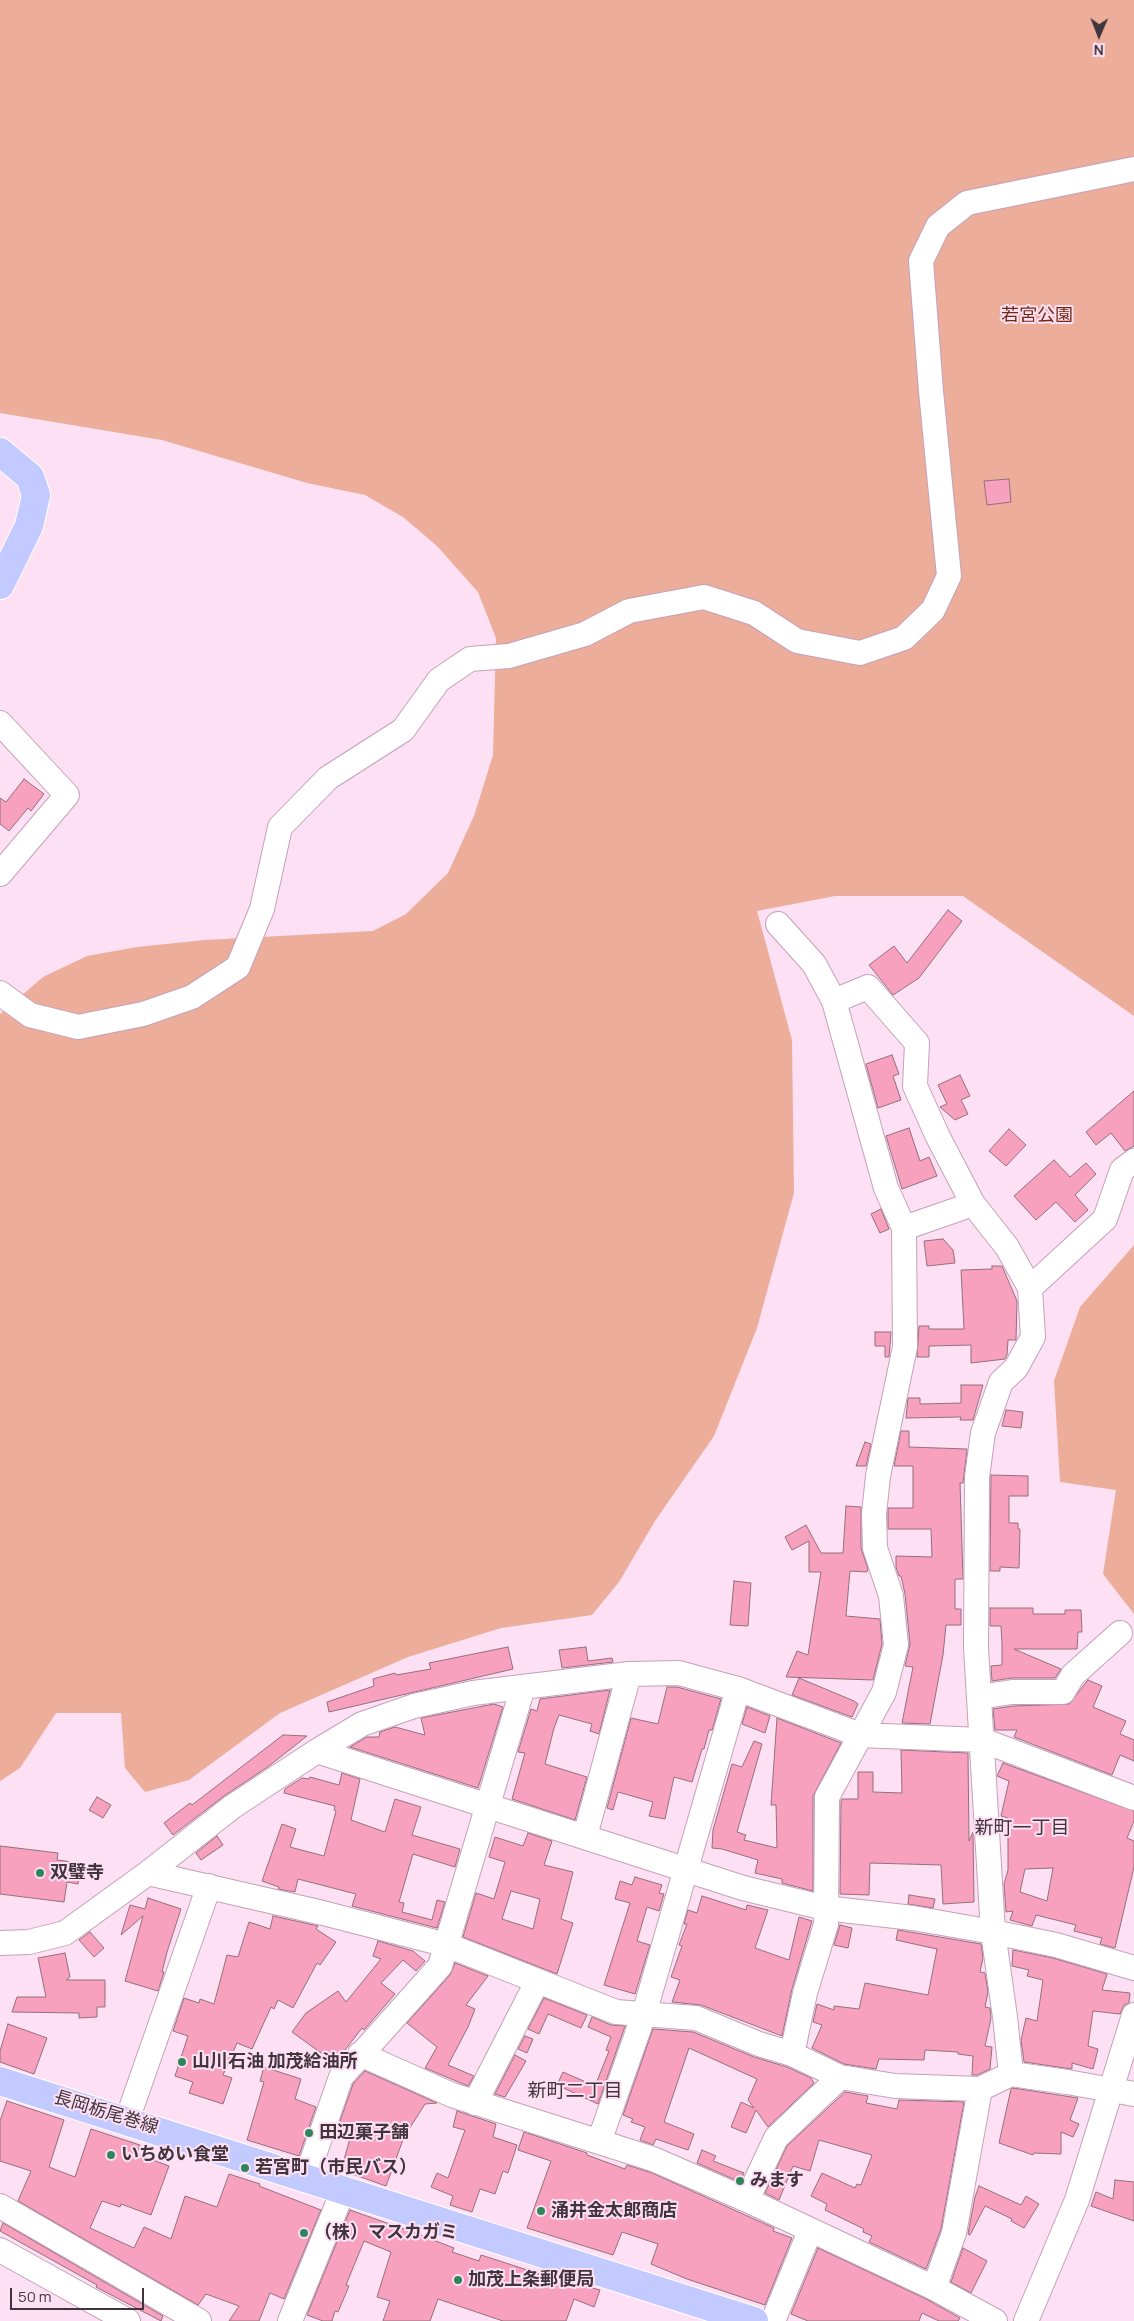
<!DOCTYPE html>
<meta charset="utf-8">
<style>
body{margin:0}
#map{position:relative;width:1134px;height:2321px;overflow:hidden;background:#fde0f4;font-family:Manrope,sans-serif}
canvas{display:block}
.north{position:absolute;left:1074px;top:10px;width:50px;height:50px;-webkit-text-stroke:4px #fde0f4;paint-order:stroke;rotate:181deg;font-size:14px;font-weight:700;line-height:20px;text-align:center;color:#42343d}
.north::after{content:'';display:block;margin:auto;width:18px;height:22px;background:#42343d;clip-path:polygon(50% 0,100% 100%,50% 72%,0 100%)}
.scale{position:absolute;left:10px;top:2288px;width:134px;height:22px;box-sizing:border-box;border:2px solid #42343d;border-top:0;padding-left:6px;font-size:15px;line-height:18px;white-space:nowrap;color:#42343d;-webkit-text-stroke:4px #fde0f4;paint-order:stroke}
</style>
<div id="map">
<canvas width="1134" height="2321"></canvas>
<div class="north">N</div>
<div class="scale">50 m</div>
</div>
<script>
const context = document.querySelector('canvas').getContext('2d');
context.lineJoin = 'round';
function paint(path, color) { context.fillStyle = color; context.fill(path, 'evenodd'); }
const shape = rows => new Path2D(rows.map(r => 'M' + r).join(''));
function trace(path, color, width, dash) { context.strokeStyle = color; context.lineWidth = width; context.lineCap = dash ? 'butt' : 'round'; context.setLineDash(dash || []); context.stroke(path); }
function drawText(font, color, halo, rows, align = 'center') {
  context.font = font + ' Manrope,"Noto Sans JP",sans-serif'; context.lineWidth = 4; context.setLineDash([]); context.textBaseline = 'middle'; context.strokeStyle = halo; context.fillStyle = color; for (const [text, x, y, turn = 0] of rows) {
    context.save(); context.translate(x, y); context.rotate((+turn || 0) * Math.PI / 180); context.textAlign = isNaN(turn) ? turn : align; if (halo) context.strokeText(text, 0, 0); context.fillText(text, 0, 0); context.restore();
  }
}
paint(shape([
 [0,0,1134,0,1134,1016,963,896,835,896,757,911,792,1040,794,1193,757,1328,714,1436,655,1521,619,1582,592,1615,501,1628,408,1657,280,1713,189,1780,145,1792,125,1768,121,1713,56,1713,20,1768,0,1781,0,1014,43,977,87,956,137,947,205,940,373,931,406,914,448,873,474,816,493,755,496,638,478,592,437,546,403,517,365,495,307,483,162,440,0,413],
 [1134,1245,1134,1614,1103,1574,1116,1490,1060,1482,1054,1381,1080,1307]
]), '#ecad9a');
const building = shape([
 [1009,479,1011,502,987,505,984,481,1009,479],
 [24,779,44,794,31,811,28,808,9,831,0,824,0,798,6,802,24,779],
 [948,910,962,921,919,978,893,995,869,965,894,946,907,963,948,910],
 [892,1055,899,1074,893,1076,901,1100,878,1108,866,1064,892,1055],
 [960,1075,970,1096,961,1100,968,1114,955,1120,940,1107,947,1104,938,1085,960,1075],
 [1134,1091,1134,1146,1125,1151,1111,1133,1096,1145,1086,1132,1134,1091],
 [909,1128,920,1161,929,1157,937,1176,902,1189,886,1136,909,1128],
 [1009,1129,1026,1145,1006,1166,989,1151,1009,1129],
 [1054,1160,1070,1177,1086,1163,1096,1174,1075,1195,1088,1210,1075,1222,1056,1202,1036,1220,1014,1196,1054,1160],
 [881,1209,889,1229,880,1233,871,1214,881,1209],
 [943,1239,953,1250,955,1263,927,1266,924,1241,943,1239],
 [992,1266,1002,1266,1017,1301,1016,1340,1008,1340,1007,1355,1005,1359,971,1363,971,1345,929,1346,929,1357,917,1357,919,1326,929,1326,929,1329,964,1329,961,1270,992,1269,992,1266],
 [875,1332,891,1332,889,1357,885,1357,885,1346,875,1346,875,1332],
 [961,1385,983,1385,973,1420,960,1420,961,1417,906,1418,908,1398,920,1398,920,1404,961,1403,961,1385],
 [1006,1410,1023,1412,1021,1428,1002,1426,1006,1410],
 [901,1431,909,1431,909,1447,967,1449,963,1483,960,1483,963,1579,955,1579,955,1609,961,1609,961,1625,946,1625,943,1655,930,1724,902,1723,913,1667,905,1666,910,1644,905,1594,901,1576,899,1576,896,1567,896,1556,932,1557,931,1529,888,1529,888,1508,913,1508,913,1466,894,1466,901,1431],
 [865,1442,871,1444,866,1466,856,1466,865,1442],
 [991,1475,1028,1476,1028,1496,1009,1496,1009,1523,1018,1523,1018,1529,1020,1529,1019,1568,1000,1567,1000,1571,990,1571,991,1475],
 [846,1506,861,1507,861,1548,868,1569,867,1572,850,1571,846,1616,880,1619,882,1644,873,1680,786,1677,797,1651,808,1655,821,1572,809,1572,809,1541,792,1550,785,1537,806,1525,821,1553,843,1553,846,1506],
 [734,1581,751,1583,748,1626,730,1625,734,1581],
 [990,1608,1033,1608,1033,1614,1065,1614,1065,1610,1081,1610,1082,1632,1078,1632,1077,1649,1014,1649,1061,1669,1055,1678,1012,1678,992,1681,991,1666,1002,1665,1002,1644,1001,1626,990,1626,990,1608],
 [508,1647,513,1669,329,1712,327,1702,374,1686,373,1679,395,1673,396,1675,431,1669,429,1663,508,1647],
 [586,1647,588,1661,612,1658,613,1662,562,1668,559,1650,586,1647],
 [799,1678,854,1701,858,1704,852,1717,792,1695,799,1678],
 [1088,1680,1102,1686,1093,1707,1126,1721,1120,1734,1134,1740,1134,1761,1120,1755,1112,1775,1014,1737,1017,1730,995,1730,993,1709,1013,1706,1069,1704,1088,1680],
 [667,1687,677,1687,721,1699,712,1730,709,1730,704,1749,702,1749,692,1782,674,1777,665,1819,649,1816,653,1802,618,1792,613,1810,607,1808,631,1718,658,1724,667,1687],
 [610,1690,599,1734,590,1731,592,1724,559,1715,554,1728,545,1764,587,1777,575,1820,512,1799,525,1753,518,1752,531,1709,537,1711,540,1699,610,1690],
 [494,1704,503,1707,478,1788,350,1747,367,1737,379,1737,380,1732,395,1727,425,1735,421,1718,494,1704],
 [747,1707,770,1716,765,1733,742,1724,747,1707],
 [777,1718,841,1743,813,1796,813,1891,782,1883,782,1879,755,1873,758,1860,722,1849,712,1848,713,1830,732,1764,742,1767,754,1741,762,1744,737,1832,746,1835,744,1840,777,1848,776,1805,771,1805,777,1718],
 [283,1735,307,1736,269,1766,224,1796,173,1835,164,1823,190,1803,192,1805,283,1735],
 [901,1750,968,1753,969,1841,973,1832,974,1902,943,1904,941,1865,870,1863,869,1895,840,1894,841,1801,842,1799,858,1799,858,1772,873,1772,873,1792,902,1793,901,1750],
 [1003,1763,1134,1811,1134,1821,1127,1838,1134,1841,1134,1867,1115,1948,1100,1944,1102,1938,1074,1931,1076,1925,1036,1915,1032,1926,1010,1920,1013,1911,1006,1912,1004,1884,1008,1870,1008,1818,1001,1816,1009,1781,997,1776,1003,1763],
 [1053,1868,1047,1901,1020,1892,1025,1869,1053,1868],
 [342,1773,360,1779,351,1820,385,1832,395,1799,421,1807,412,1835,460,1849,455,1867,413,1854,399,1902,404,1903,402,1912,432,1920,437,1900,445,1902,437,1928,352,1906,356,1894,298,1879,295,1892,278,1889,279,1887,262,1881,282,1824,296,1829,290,1847,324,1856,336,1811,334,1810,335,1806,284,1793,285,1789,302,1778,309,1779,310,1777,339,1785,342,1773],
 [97,1797,111,1805,103,1818,89,1810,97,1797],
 [528,1833,552,1841,544,1865,573,1872,561,1919,573,1923,557,1974,463,1937,476,1893,494,1899,505,1862,489,1857,495,1837,523,1846,528,1833],
 [511,1891,540,1899,533,1929,502,1919,511,1891],
 [217,1836,223,1845,201,1860,196,1853,217,1836],
 [0,1846,58,1853,57,1860,81,1863,78,1884,67,1882,64,1902,0,1894,0,1846],
 [635,1877,662,1885,659,1893,664,1894,659,1911,647,1907,637,1941,650,1945,635,1994,604,1985,630,1903,615,1899,620,1881,632,1885,635,1877],
 [909,1895,935,1899,933,1908,908,1904,909,1895],
 [702,1896,746,1910,747,1905,768,1910,755,1948,789,1960,799,1917,812,1921,792,1989,782,2036,701,2005,672,2002,680,1980,671,1977,682,1946,679,1945,687,1924,684,1924,688,1910,697,1913,702,1896],
 [148,1898,181,1909,167,1952,162,1972,164,1972,158,1991,125,1981,143,1916,121,1935,130,1905,145,1909,148,1898],
 [273,1916,318,1926,316,1929,336,1942,320,1965,317,1963,293,2008,278,2000,274,2009,271,2007,252,2049,237,2043,223,2075,232,2078,223,2104,189,2093,193,2082,175,2076,188,2036,173,2031,184,1998,199,2003,200,1999,214,2004,227,1955,238,1957,249,1922,270,1929,273,1916],
 [840,1925,852,1928,848,1948,834,1945,840,1925],
 [898,1930,981,1944,983,1958,980,1972,985,1973,988,1992,985,2007,990,2008,991,2018,985,2046,992,2047,990,2069,977,2075,972,2075,973,2056,958,2054,958,2052,925,2050,924,2060,879,2059,876,2069,844,2064,812,2048,822,2025,813,2022,817,2004,834,2010,834,2006,859,2009,865,1983,928,1995,937,1949,896,1940,898,1930],
 [90,1932,104,1948,94,1957,79,1940,90,1932],
 [378,1941,413,1951,425,1961,416,1971,403,1960,381,1983,395,1994,364,2030,362,2028,335,2063,292,2032,306,2013,338,1991,346,2002,381,1959,373,1956,378,1941],
 [1013,1950,1053,1958,1107,1974,1102,1990,1130,1993,1129,2003,1124,2005,1120,2014,1093,2011,1088,2046,1098,2049,1093,2069,1072,2063,1072,2069,1024,2062,1021,2040,1026,2018,1037,2021,1043,1980,1027,1976,1029,1970,1012,1966,1013,1950],
 [65,1953,70,1977,66,1980,105,1980,105,2007,97,2007,97,2017,79,2018,79,2013,12,2012,17,1997,46,1997,38,1958,65,1953],
 [455,1963,488,1976,466,2005,475,2009,468,2027,448,2065,474,2076,468,2086,425,2068,437,2047,407,2023,450,1975,455,1963],
 [544,1998,587,2015,581,2028,548,2014,539,2034,528,2029,544,1998],
 [592,2017,611,2025,625,2026,598,2104,557,2085,563,2072,595,2086,609,2051,606,2050,611,2037,588,2027,592,2017],
 [8,2024,47,2038,34,2074,0,2062,0,2051,8,2024],
 [653,2029,693,2032,754,2057,787,2067,811,2078,814,2083,768,2127,756,2110,746,2133,731,2127,741,2102,754,2108,748,2100,757,2079,689,2048,664,2122,694,2134,688,2150,656,2139,653,2145,640,2140,645,2127,631,2122,633,2119,623,2115,653,2029],
 [525,2036,533,2039,527,2053,518,2049,525,2036],
 [515,2055,526,2061,505,2097,495,2094,515,2055],
 [264,2067,301,2079,295,2099,316,2107,299,2156,247,2140,264,2082,260,2081,264,2067],
 [365,2071,437,2103,425,2104,404,2137,386,2186,341,2170,351,2135,337,2130,353,2084,365,2071],
 [1013,2088,1078,2098,1070,2120,1079,2124,1073,2137,1061,2132,1061,2154,1034,2153,1033,2155,999,2143,1011,2089,1013,2088],
 [845,2092,868,2096,866,2103,897,2109,899,2100,964,2102,941,2229,926,2269,869,2242,872,2236,863,2232,864,2229,825,2210,827,2204,811,2196,822,2173,855,2188,857,2184,861,2185,872,2155,819,2140,810,2171,793,2166,779,2200,765,2193,787,2146,845,2092],
 [7,2101,64,2120,49,2167,75,2177,91,2129,140,2145,137,2154,169,2166,151,2215,121,2204,120,2207,102,2201,90,2228,134,2248,144,2227,171,2239,185,2196,217,2207,229,2174,260,2184,259,2186,321,2210,284,2299,270,2293,259,2321,229,2321,239,2306,206,2294,198,2305,18,2201,31,2171,0,2161,0,2121,7,2101],
 [457,2111,496,2124,493,2137,517,2145,508,2173,503,2171,495,2194,480,2189,472,2212,450,2205,453,2196,431,2187,437,2173,448,2178,465,2130,453,2127,457,2111],
 [524,2132,587,2153,587,2155,625,2169,627,2165,652,2173,774,2228,773,2231,792,2238,765,2305,687,2279,651,2264,658,2244,622,2232,613,2255,527,2228,551,2161,518,2150,524,2132],
 [702,2150,716,2156,713,2161,744,2173,740,2182,697,2163,702,2150],
 [1115,2180,1134,2182,1134,2221,1091,2206,1096,2192,1113,2199,1115,2180],
 [979,2186,1021,2205,1026,2196,1039,2204,1024,2228,1011,2221,1012,2219,985,2206,970,2235,968,2234,975,2197,979,2186],
 [350,2210,415,2233,454,2248,452,2252,479,2261,481,2255,552,2278,552,2277,600,2290,594,2307,574,2299,566,2321,503,2321,438,2299,430,2321,383,2321,390,2301,377,2297,391,2252,364,2241,346,2285,349,2286,338,2312,335,2311,332,2321,323,2321,307,2315,350,2210],
 [3,2223,163,2316,161,2321,96,2287,97,2285,0,2231,3,2223],
 [818,2248,928,2300,960,2318,958,2321,939,2321,922,2313,919,2321,808,2321,791,2314,818,2248],
 [963,2248,987,2261,971,2293,951,2282,963,2248]
]);
paint(building, '#f7a1bf');
trace(building, '#956f7b', 1);
const minor = shape([
 [0,723,67,795,0,874],
 [778,924,814,964,834,1001,886,1188,904,1228,905,1347,878,1476,874,1514,875,1548,891,1596,896,1645,884,1692,827,1797,826,1924,805,1993,792,2054],
 [0,993,30,1015,78,1027,143,1014,192,997,238,967,262,909,280,827,328,778,403,730,439,680,470,659,509,656,585,634,629,611,704,597,754,613,797,641,860,653,904,638,933,610,949,576,931,391,921,261,938,226,967,203,1134,169],
 [834,1001,868,987,917,1043,915,1086,938,1137,973,1204,1007,1247,1030,1288],
 [904,1228,973,1204],
 [979,1697,1012,1692,1063,1692,1073,1675,1120,1633],
 [317,1751,743,1888,825,1908,913,1918,993,1932,1056,1945,1134,1968],
 [1134,1798,982,1740,860,1735,738,1689,679,1673,629,1674,473,1693,414,1706,362,1724,317,1751,232,1807,148,1873,323,1913,447,1945,616,2012,696,2018,759,2044,792,2054,840,2077,895,2086,980,2089,1011,2074,1067,2082,1134,2094],
 [585,1836,629,1674],
 [0,1943,29,1942,65,1933,148,1873],
 [360,2054,452,2095,653,2159,747,2200,934,2288,995,2321],
 [1011,2074,1005,2017,993,1932,976,1648,977,1477,983,1433,1001,1382,1016,1368,1033,1337,1030,1288,1105,1219,1122,1170,1134,1161],
 [475,2103,537,1982],
 [127,2120,209,1886],
 [599,2142,644,2014,738,1689],
 [306,2178,341,2077,440,1966,523,1687],
 [747,2200,776,2138,840,2077],
 [0,2206,199,2321],
 [0,2250,128,2321],
 [934,2288,954,2233,980,2089],
 [290,2321,343,2191],
 [773,2321,810,2231],
 [1026,2321,1077,2200,1134,2015]
]);
const major = shape([
 [0,452,30,477,36,495,29,526,0,585],
 [0,2081,754,2321]
]);
trace(minor, '#c4a1b9', 26);
trace(major, '#fff', 30);
trace(minor, '#fff', 24);
trace(major, '#c3caff', 28);
for (const [x, y, r, color] of [
 [40,1873,5,"#2f865a"],
 [182,2062,5,"#2f865a"],
 [309,2133,5,"#2f865a"],
 [111,2155,5,"#2f865a"],
 [245,2168,5,"#2f865a"],
 [740,2181,5,"#2f865a"],
 [541,2211,5,"#2f865a"],
 [304,2233,5,"#2f865a"],
 [458,2280,5,"#2f865a"]
]) { const dot = new Path2D(); dot.arc(x, y, r, 0, 2 * Math.PI); context.fillStyle = color; context.fill(dot); trace(dot, '#fde0f4', 2); }
drawText('18px', '#71270f', '#fde0f4', [
 ["若宮公園",1037,316]
]);
drawText('bold 18px', '#42343d', '#fde0f4', [
 ["双璧寺",50,1873],
 ["山川石油 加茂給油所",192,2062],
 ["田辺菓子舗",319,2133],
 ["いちめい食堂",121,2155],
 ["若宮町（市民バス）",255,2168],
 ["みます",750,2181],
 ["涌井金太郎商店",551,2211],
 ["（株）マスカガミ",314,2233],
 ["加茂上条郵便局",468,2280]
], 'left');
drawText('18px', '#42343d', '#fde0f4', [
 ["長岡栃尾巻線",106,2113,17]
]);
drawText('19px', '#42343d', '#fde0f4', [
 ["新町一丁目",1022,1829],
 ["新町二丁目",575,2092]
]);
</script>
